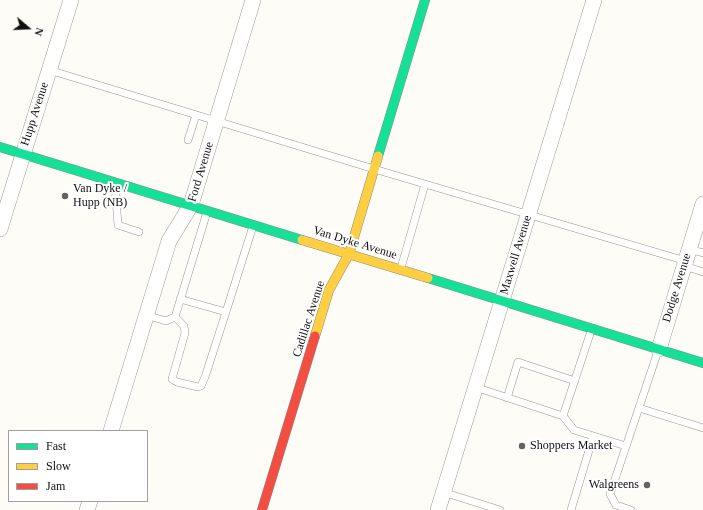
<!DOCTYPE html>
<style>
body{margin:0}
#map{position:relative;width:703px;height:510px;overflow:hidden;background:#fdfcf7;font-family:Georgia,serif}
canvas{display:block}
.legend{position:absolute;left:8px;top:430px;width:140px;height:72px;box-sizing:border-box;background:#fff;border:1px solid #a0a0a0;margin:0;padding:5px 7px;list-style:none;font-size:12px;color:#111}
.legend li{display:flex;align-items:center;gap:8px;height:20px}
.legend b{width:20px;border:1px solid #a0a0a0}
.north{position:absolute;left:8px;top:8px;width:40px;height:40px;-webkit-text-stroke:3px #fff;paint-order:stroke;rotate:109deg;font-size:11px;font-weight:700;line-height:16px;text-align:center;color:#111}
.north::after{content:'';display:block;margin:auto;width:14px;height:18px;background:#111;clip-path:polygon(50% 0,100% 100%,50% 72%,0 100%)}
</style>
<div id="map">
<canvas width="703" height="510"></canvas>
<ul class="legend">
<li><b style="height:5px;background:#16e098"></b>Fast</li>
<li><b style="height:5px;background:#ffcf43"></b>Slow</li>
<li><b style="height:5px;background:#f24e42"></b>Jam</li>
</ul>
<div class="north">N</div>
</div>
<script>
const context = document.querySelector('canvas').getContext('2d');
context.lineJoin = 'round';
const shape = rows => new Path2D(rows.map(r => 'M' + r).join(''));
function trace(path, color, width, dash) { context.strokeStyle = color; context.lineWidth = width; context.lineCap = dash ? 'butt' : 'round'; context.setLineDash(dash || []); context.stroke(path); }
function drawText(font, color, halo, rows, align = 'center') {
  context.font = font + ' Georgia,serif'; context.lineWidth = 4; context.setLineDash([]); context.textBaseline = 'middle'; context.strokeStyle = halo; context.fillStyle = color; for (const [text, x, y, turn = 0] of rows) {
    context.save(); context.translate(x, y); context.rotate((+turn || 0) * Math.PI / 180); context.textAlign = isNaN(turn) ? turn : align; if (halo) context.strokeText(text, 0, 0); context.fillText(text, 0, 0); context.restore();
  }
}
const lane = shape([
 [49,70,374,169,686,261],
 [188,140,196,115],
 [115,186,118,225,139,232],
 [689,249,703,253],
 [684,266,703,272],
 [401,268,425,184],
 [226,312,253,226],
 [146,315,166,321,175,317,207,212],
 [175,317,184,326,185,333,172,379,177,382,198,387,201,386,205,377,226,312,180,299],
 [475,387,563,416,574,430,626,446],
 [507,398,518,362,575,381],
 [639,408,703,428],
 [563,416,591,331],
 [443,492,500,510],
 [571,510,593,437],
 [631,510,616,505,610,494,658,351]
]);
const street = shape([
 [0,229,71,0],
 [659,349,703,204],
 [111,431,169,241,191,205,253,0],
 [87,510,90,501],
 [438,510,594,0]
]);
const fast = shape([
 [0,147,302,240],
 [378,156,425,0],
 [428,278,703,363]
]);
const slow = shape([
 [302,240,428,278],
 [315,336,329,290,349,254,378,156]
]);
const jam = shape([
 [262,510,315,336]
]);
trace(lane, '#979795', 8);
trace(street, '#979795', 16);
trace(fast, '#8e8d8b', 10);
trace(slow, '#8e8d8b', 10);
trace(jam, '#8e8d8b', 10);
trace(lane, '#fffffe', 7);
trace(street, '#fffffe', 15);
trace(fast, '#16e098', 9);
trace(slow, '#ffcf43', 9);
trace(jam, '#f24e42', 9);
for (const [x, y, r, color] of [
 [65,196,4,"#646362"],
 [522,446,4,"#646362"],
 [647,485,4,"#646362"]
]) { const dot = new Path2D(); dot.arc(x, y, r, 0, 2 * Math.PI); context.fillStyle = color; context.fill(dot); trace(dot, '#fff', 1.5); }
drawText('12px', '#111', '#fff', [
 ["Hupp Avenue",35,114,-72],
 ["Ford Avenue",201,172,-73],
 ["Van Dyke Avenue",355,243,17],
 ["Maxwell Avenue",516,255,-73],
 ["Dodge Avenue",677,288,-73],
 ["Cadillac Avenue",309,319,-72]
]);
drawText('12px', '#111', '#fff', [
 ["Van Dyke /",73,189],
 ["Hupp (NB)",73,203],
 ["Shoppers Market",530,446],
 ["Walgreens",639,485,"right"]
], 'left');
</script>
